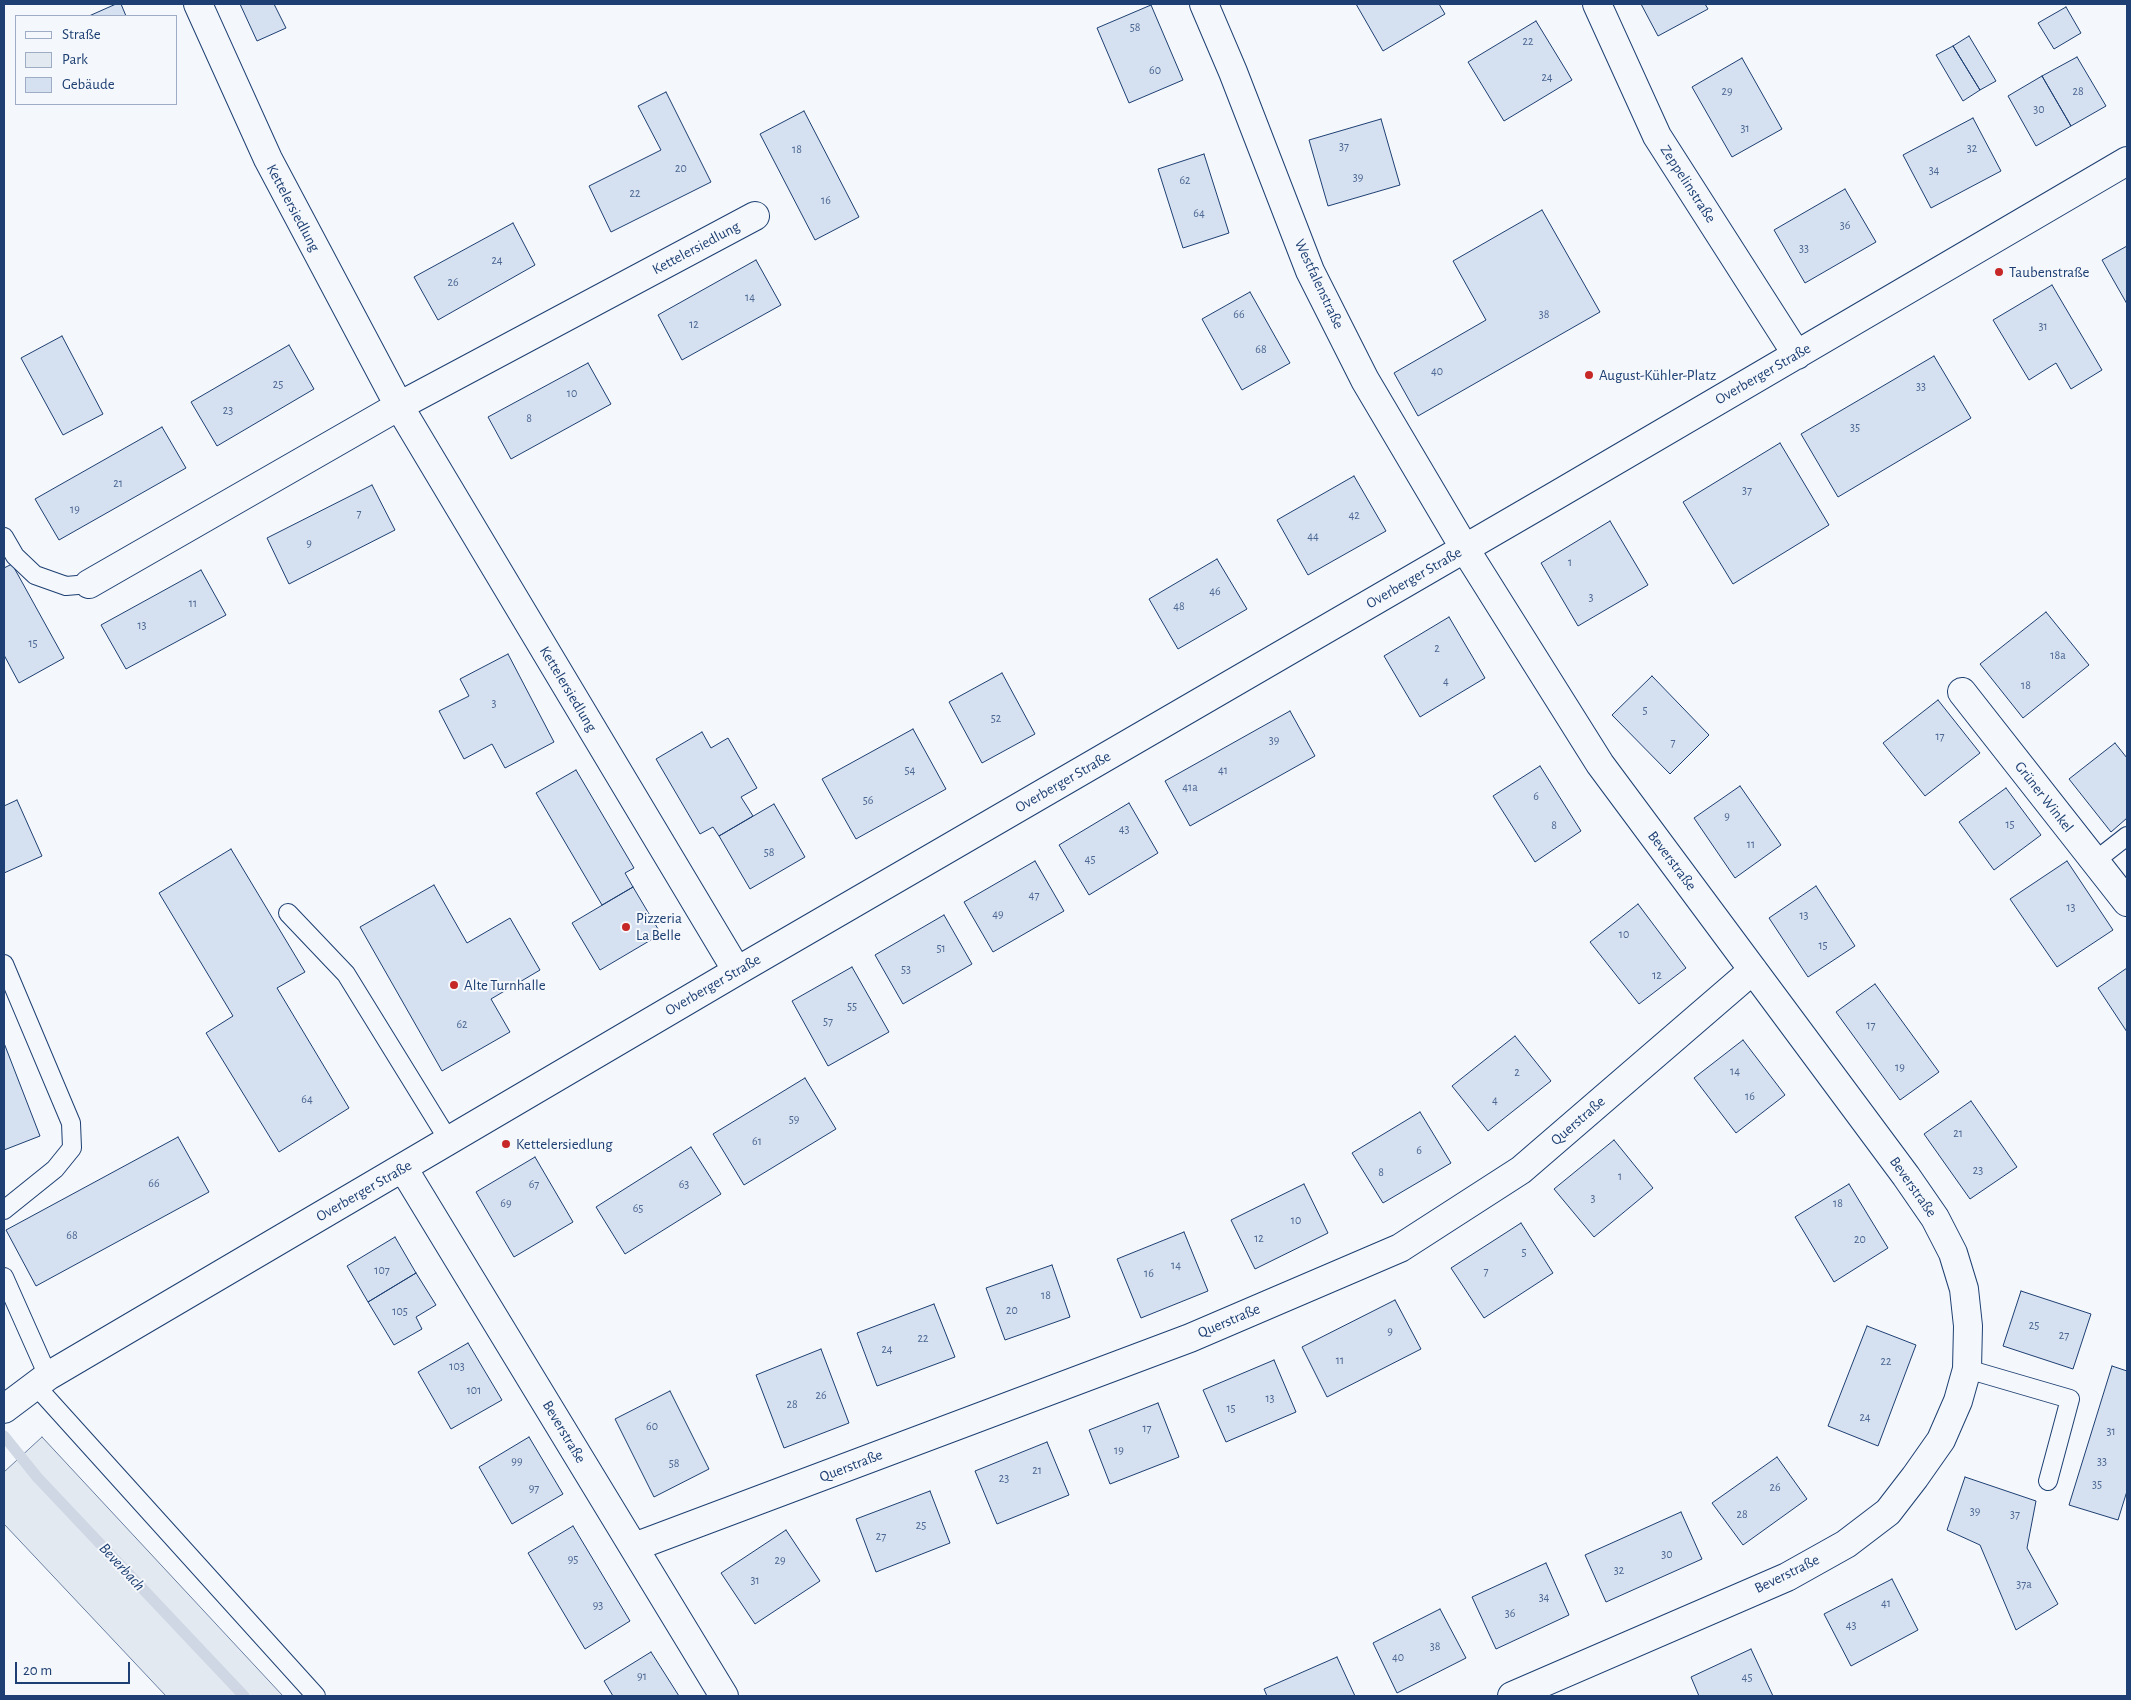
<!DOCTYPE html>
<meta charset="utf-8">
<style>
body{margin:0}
#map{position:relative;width:2131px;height:1700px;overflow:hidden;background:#f4f7fb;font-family:"Alegreya Sans",sans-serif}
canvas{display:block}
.frame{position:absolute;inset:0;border:5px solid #1d3f73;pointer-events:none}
.legend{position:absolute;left:15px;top:15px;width:162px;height:90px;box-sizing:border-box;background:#f4f7fb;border:1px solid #9eadc5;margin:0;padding:6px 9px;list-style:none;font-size:15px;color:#1d3f73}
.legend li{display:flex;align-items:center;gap:10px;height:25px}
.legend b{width:25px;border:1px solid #9eadc5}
.scale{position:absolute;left:15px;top:1662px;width:115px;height:22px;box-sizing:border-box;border:2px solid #1d3f73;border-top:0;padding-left:6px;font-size:15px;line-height:18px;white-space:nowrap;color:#1d3f73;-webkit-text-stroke:4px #f4f7fb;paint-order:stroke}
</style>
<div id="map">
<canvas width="2131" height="1700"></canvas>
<div class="frame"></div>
<ul class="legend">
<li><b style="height:6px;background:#f4f7fb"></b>Straße</li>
<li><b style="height:14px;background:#e3e9f0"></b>Park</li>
<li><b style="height:14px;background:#d5e0f0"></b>Gebäude</li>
</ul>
<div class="scale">20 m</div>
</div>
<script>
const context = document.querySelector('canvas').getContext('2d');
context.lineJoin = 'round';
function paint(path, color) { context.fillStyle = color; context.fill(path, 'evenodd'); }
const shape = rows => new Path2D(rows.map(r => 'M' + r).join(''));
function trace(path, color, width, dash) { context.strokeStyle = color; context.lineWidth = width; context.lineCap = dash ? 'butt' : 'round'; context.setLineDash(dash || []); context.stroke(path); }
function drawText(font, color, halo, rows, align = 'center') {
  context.font = font + ' "Alegreya Sans",sans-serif'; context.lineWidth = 4; context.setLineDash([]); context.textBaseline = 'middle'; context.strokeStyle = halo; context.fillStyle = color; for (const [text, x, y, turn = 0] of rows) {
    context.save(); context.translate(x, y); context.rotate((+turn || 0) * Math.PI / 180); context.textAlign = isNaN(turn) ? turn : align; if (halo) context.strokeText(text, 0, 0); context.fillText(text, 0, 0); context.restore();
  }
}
const green = shape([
 [42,1437,283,1696,166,1696,4,1524,4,1472,42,1437]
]);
paint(green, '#e3e9f0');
trace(green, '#687fa3', 1);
trace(shape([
 [4,1436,37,1477,244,1696]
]), '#cfd7e4', 11);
const building = shape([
 [116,4,121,4,126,16,89,16,116,4],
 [240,4,274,4,286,28,257,41,240,4],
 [1356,4,1439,4,1445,14,1383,51,1356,4],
 [1641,4,1705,4,1708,9,1658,36,1641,4],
 [1151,5,1183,80,1129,103,1097,28,1151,5],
 [2066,7,2081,33,2054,49,2038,23,2066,7],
 [1536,21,1572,80,1504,121,1468,62,1536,21],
 [1969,36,1996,81,1980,90,1953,46,1969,36],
 [1953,46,1980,90,1963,101,1936,55,1953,46],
 [2077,57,2106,106,2071,126,2042,76,2077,57],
 [1742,58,1782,129,1732,157,1692,87,1742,58],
 [2042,76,2071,126,2036,146,2008,96,2042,76],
 [666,92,711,182,611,232,589,186,661,150,638,106,666,92],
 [804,111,859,217,815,240,760,134,804,111],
 [1973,118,2001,171,1931,208,1903,155,1973,118],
 [1381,119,1400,185,1328,206,1309,140,1381,119],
 [1204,154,1229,233,1183,248,1158,169,1204,154],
 [1845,189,1876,242,1805,283,1774,230,1845,189],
 [1542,210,1600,312,1418,416,1394,373,1486,320,1453,261,1542,210],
 [513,223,535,265,438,320,414,277,513,223],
 [2127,246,2127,304,2102,260,2127,246],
 [756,260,781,305,682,360,658,315,756,260],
 [2052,285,2102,370,2071,389,2056,363,2029,380,1993,320,2052,285],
 [1250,292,1290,363,1242,390,1202,319,1250,292],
 [62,336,103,414,63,435,21,358,62,336],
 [289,345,314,389,217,446,191,402,289,345],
 [1934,356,1971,418,1838,497,1801,434,1934,356],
 [588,363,611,404,511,459,488,417,588,363],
 [162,427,186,468,59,540,35,499,162,427],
 [1780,443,1829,525,1733,584,1683,502,1780,443],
 [1354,476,1386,531,1308,575,1277,520,1354,476],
 [372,485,395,530,289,584,267,538,372,485],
 [1610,521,1648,585,1578,626,1541,563,1610,521],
 [1217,559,1247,609,1178,649,1149,599,1217,559],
 [12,564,64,658,19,683,4,655,4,568,12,564],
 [201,570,226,615,126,669,101,625,201,570],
 [2046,612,2089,665,2023,718,1980,664,2046,612],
 [1449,617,1485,678,1420,717,1384,656,1449,617],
 [508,654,554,742,505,768,492,744,464,759,439,711,469,696,460,679,508,654],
 [1002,673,1035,734,982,763,949,702,1002,673],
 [1652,676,1709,735,1670,774,1612,715,1652,676],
 [1938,700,1980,753,1925,796,1883,743,1938,700],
 [1290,711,1315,756,1190,826,1165,781,1290,711],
 [913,729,946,789,856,839,822,779,913,729],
 [702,732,711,748,728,738,757,788,741,797,753,816,719,836,713,827,700,834,656,759,702,732],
 [2115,743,2127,758,2127,818,2111,832,2069,779,2115,743],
 [1540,766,1581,831,1535,862,1493,796,1540,766],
 [576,770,634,868,625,873,633,887,602,905,536,793,576,770],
 [1740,786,1781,845,1735,878,1694,818,1740,786],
 [2006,788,2041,835,1994,870,1959,822,2006,788],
 [17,800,42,856,4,873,4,806,17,800],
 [1129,803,1158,853,1089,895,1059,845,1129,803],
 [774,804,805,857,750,889,719,836,774,804],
 [231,849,305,972,277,988,349,1108,279,1152,206,1033,233,1016,159,893,231,849],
 [1035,861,1064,911,993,952,964,902,1035,861],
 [2067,861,2113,930,2057,967,2010,899,2067,861],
 [434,885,467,943,510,918,540,970,491,999,510,1032,442,1071,360,927,434,885],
 [1816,886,1855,946,1808,977,1769,918,1816,886],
 [633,887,661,934,600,970,572,923,633,887],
 [1638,904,1686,968,1639,1004,1590,942,1638,904],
 [944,915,972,964,903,1004,875,955,944,915],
 [852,967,889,1032,828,1066,792,1001,852,967],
 [2127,968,2127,1032,2098,988,2127,968],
 [1875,984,1939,1072,1900,1100,1836,1012,1875,984],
 [1515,1036,1551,1081,1488,1131,1452,1086,1515,1036],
 [1743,1040,1785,1095,1736,1133,1694,1078,1743,1040],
 [4,1043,40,1136,4,1150,4,1043],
 [805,1078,836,1129,744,1185,713,1134,805,1078],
 [1971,1101,2017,1167,1970,1199,1924,1134,1971,1101],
 [1420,1112,1451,1163,1383,1203,1352,1153,1420,1112],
 [178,1137,209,1192,36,1286,6,1230,178,1137],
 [1614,1140,1653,1188,1594,1237,1554,1189,1614,1140],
 [691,1147,721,1194,625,1254,596,1207,691,1147],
 [535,1157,573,1222,514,1257,476,1192,535,1157],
 [1304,1184,1328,1233,1255,1269,1231,1220,1304,1184],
 [1849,1184,1888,1248,1834,1282,1795,1217,1849,1184],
 [1521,1223,1553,1273,1484,1318,1451,1268,1521,1223],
 [1184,1232,1208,1291,1141,1318,1117,1259,1184,1232],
 [395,1237,416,1273,368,1302,347,1266,395,1237],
 [1052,1265,1070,1317,1005,1340,986,1288,1052,1265],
 [416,1273,436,1305,416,1317,422,1329,394,1345,368,1302,416,1273],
 [2021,1291,2091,1314,2073,1369,2003,1346,2021,1291],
 [1395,1300,1421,1349,1327,1397,1302,1347,1395,1300],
 [934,1304,955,1357,877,1386,857,1333,934,1304],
 [1867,1326,1916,1345,1878,1446,1828,1426,1867,1326],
 [468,1343,502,1400,451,1429,418,1372,468,1343],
 [821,1349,849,1423,784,1448,756,1375,821,1349],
 [1274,1360,1296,1412,1226,1442,1203,1390,1274,1360],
 [2112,1366,2127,1371,2127,1491,2118,1520,2069,1505,2112,1366],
 [670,1391,709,1469,654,1497,615,1419,670,1391],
 [1158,1403,1179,1457,1110,1484,1089,1430,1158,1403],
 [529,1437,563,1494,512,1524,479,1467,529,1437],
 [1047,1442,1069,1495,997,1524,975,1471,1047,1442],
 [1777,1457,1807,1499,1743,1545,1712,1503,1777,1457],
 [1965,1477,2036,1501,2027,1548,2058,1604,2016,1630,1980,1545,1947,1530,1965,1477],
 [930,1491,950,1543,876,1572,856,1519,930,1491],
 [1681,1512,1702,1559,1606,1602,1585,1555,1681,1512],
 [573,1526,630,1621,585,1649,528,1553,573,1526],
 [786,1530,820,1581,755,1624,721,1573,786,1530],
 [1546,1563,1569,1615,1496,1649,1472,1597,1546,1563],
 [1892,1579,1918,1630,1851,1666,1824,1614,1892,1579],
 [1440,1609,1466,1658,1397,1693,1373,1643,1440,1609],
 [1751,1649,1773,1696,1699,1696,1691,1677,1751,1649],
 [651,1652,679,1696,613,1696,604,1681,651,1652],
 [1337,1657,1355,1696,1267,1696,1264,1689,1337,1657]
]);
paint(building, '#d5e0f0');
trace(building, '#1d3f73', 1);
const service = shape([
 [4,537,15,556,35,575,66,586,89,584],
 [2095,861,2127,836],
 [288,913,346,974,449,1141],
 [4,964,71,1123,72,1148,55,1169,4,1210],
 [4,1277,48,1376],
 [1967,1369,2070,1399,2048,1481],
 [35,1385,316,1696]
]);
const minor = shape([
 [198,4,268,159,399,406,737,971],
 [1204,4,1233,72,1310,271,1365,380,1465,549,1600,764,1906,1176,1935,1218,1953,1253,1964,1289,1968,1326,1967,1369,1958,1401,1941,1440,1915,1477,1888,1512,1846,1544,1787,1577,1512,1696],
 [1597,4,1657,136,1797,355],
 [89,584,399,406,755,216],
 [1962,692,2127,902],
 [403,1168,724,1696],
 [4,1409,48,1376,737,971,1555,496,2127,161],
 [634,1547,1190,1338,1400,1248,1521,1170,1753,970]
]);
trace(service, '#1d3f73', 20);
trace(minor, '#1d3f73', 30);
trace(service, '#f4f7fb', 18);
trace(minor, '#f4f7fb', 28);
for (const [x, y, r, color] of [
 [1999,272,5,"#c62828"],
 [1589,375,5,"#c62828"],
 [626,927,5,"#c62828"],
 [454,985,5,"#c62828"],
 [506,1144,5,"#c62828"]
]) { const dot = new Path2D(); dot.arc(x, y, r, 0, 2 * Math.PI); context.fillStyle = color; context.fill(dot); trace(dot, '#f4f7fb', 2); }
drawText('12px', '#4b6792', null, [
 ["58",1135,27],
 ["22",1528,41],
 ["60",1155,70],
 ["24",1547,77],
 ["29",1727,91],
 ["28",2078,91],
 ["30",2039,109],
 ["31",1745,128],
 ["37",1344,146],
 ["32",1972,148],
 ["18",797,149],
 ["20",681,168],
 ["34",1934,170],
 ["39",1358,177],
 ["62",1185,180],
 ["22",635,193],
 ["16",826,200],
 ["64",1199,213],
 ["36",1845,225],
 ["33",1804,248],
 ["24",497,260],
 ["26",453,282],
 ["14",750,297],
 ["66",1239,314],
 ["38",1544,314],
 ["12",694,324],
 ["31",2043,326],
 ["68",1261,349],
 ["40",1437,371],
 ["25",278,384],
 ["33",1921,386],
 ["10",572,393],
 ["23",228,410],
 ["8",529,418],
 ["35",1855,427],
 ["21",118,483],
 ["37",1747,490],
 ["19",75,509],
 ["7",359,513],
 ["42",1354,515],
 ["44",1313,536],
 ["9",309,543],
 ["1",1570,562],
 ["46",1215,591],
 ["3",1591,597],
 ["11",193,603],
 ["48",1179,606],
 ["13",142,625],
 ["15",33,643],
 ["2",1437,648],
 ["18a",2058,655],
 ["4",1446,681],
 ["18",2026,685],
 ["3",494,703],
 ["5",1645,710],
 ["52",996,718],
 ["17",1940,736],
 ["39",1274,740],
 ["7",1673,742],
 ["54",910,770],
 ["41",1223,770],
 ["41a",1190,787],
 ["6",1536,796],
 ["56",868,800],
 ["9",1727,816],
 ["15",2010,824],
 ["8",1554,825],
 ["43",1124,829],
 ["11",1751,844],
 ["58",769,852],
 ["45",1090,859],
 ["47",1034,895],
 ["13",2071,907],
 ["49",998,914],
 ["13",1804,915],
 ["10",1624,934],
 ["15",1823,945],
 ["51",941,948],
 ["53",906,969],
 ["12",1657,975],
 ["55",852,1006],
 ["57",828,1021],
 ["62",462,1024],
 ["17",1871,1025],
 ["19",1900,1067],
 ["14",1735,1071],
 ["2",1517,1072],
 ["16",1750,1096],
 ["64",307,1099],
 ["4",1495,1100],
 ["59",794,1119],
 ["21",1958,1133],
 ["61",757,1141],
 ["6",1419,1150],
 ["23",1978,1170],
 ["8",1381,1172],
 ["1",1620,1176],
 ["66",154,1183],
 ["67",534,1184],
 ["63",684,1184],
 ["3",1593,1198],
 ["69",506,1203],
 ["18",1838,1203],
 ["65",638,1208],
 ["10",1296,1220],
 ["68",72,1235],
 ["12",1259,1238],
 ["20",1860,1239],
 ["5",1524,1252],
 ["14",1176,1265],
 ["107",382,1270],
 ["7",1486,1271],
 ["16",1149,1273],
 ["18",1046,1295],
 ["20",1012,1310],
 ["105",400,1311],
 ["25",2034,1325],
 ["9",1390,1331],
 ["27",2064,1335],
 ["22",923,1338],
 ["24",887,1349],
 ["11",1340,1360],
 ["22",1886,1361],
 ["103",457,1366],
 ["101",474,1390],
 ["26",821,1395],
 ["13",1270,1398],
 ["28",792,1404],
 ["15",1231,1408],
 ["24",1865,1417],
 ["60",652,1426],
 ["17",1147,1428],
 ["31",2111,1431],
 ["19",1119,1450],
 ["99",517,1461],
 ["33",2102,1461],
 ["58",674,1463],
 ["21",1037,1470],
 ["23",1004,1478],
 ["35",2097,1484],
 ["26",1775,1487],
 ["97",534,1488],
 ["39",1975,1511],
 ["28",1742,1514],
 ["37",2015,1514],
 ["25",921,1525],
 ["27",881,1536],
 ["30",1667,1554],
 ["95",573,1559],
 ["29",780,1560],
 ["32",1619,1570],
 ["31",755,1580],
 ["37a",2024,1584],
 ["34",1544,1597],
 ["41",1886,1603],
 ["93",598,1605],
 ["36",1510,1613],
 ["43",1851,1625],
 ["38",1435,1646],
 ["40",1398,1657],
 ["91",642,1676],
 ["45",1747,1677]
]);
drawText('15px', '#1d3f73', '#f4f7fb', [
 ["Zeppelinstraße",1688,184,57],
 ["Kettelersiedlung",293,208,62],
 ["Kettelersiedlung",696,248,-28],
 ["Westfalenstraße",1319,284,65],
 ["Overberger Straße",1763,374,-30],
 ["Overberger Straße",1414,578,-30],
 ["Kettelersiedlung",568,689,59],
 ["Overberger Straße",1063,782,-30],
 ["Grüner Winkel",2044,797,52],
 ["Beverstraße",1672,861,53],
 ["Overberger Straße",713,985,-30],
 ["Querstraße",1578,1121,-41],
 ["Beverstraße",1913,1187,55],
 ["Overberger Straße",364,1191,-30],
 ["Querstraße",1229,1321,-23],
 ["Beverstraße",564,1432,59],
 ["Querstraße",851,1466,-21],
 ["Beverstraße",1787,1574,-26]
]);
drawText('15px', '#1d3f73', '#f4f7fb', [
 ["Taubenstraße",2009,272],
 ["August-Kühler-Platz",1599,375],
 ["Pizzeria",636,918],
 ["La Belle",636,935],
 ["Alte Turnhalle",464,985],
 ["Kettelersiedlung",516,1144]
], 'left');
drawText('italic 16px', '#1d3f73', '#f4f7fb', [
 ["Beverbach",122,1567,47]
]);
</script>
